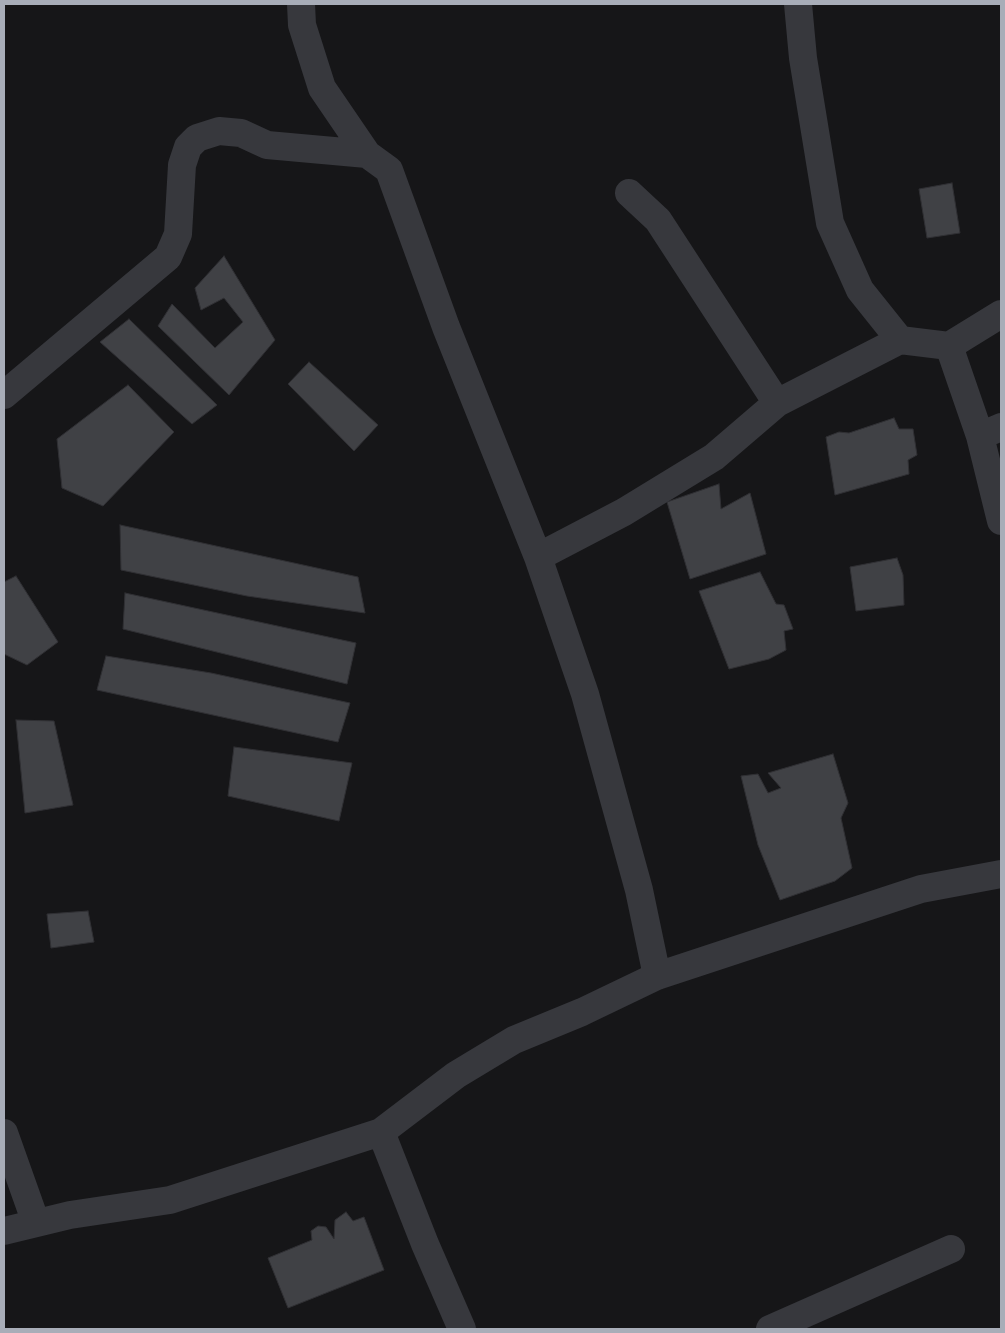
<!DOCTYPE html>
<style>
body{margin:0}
#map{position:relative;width:1005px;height:1333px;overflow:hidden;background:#161618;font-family:"Titillium Web",sans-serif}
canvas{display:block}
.frame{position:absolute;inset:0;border:5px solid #a8adb8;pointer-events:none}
</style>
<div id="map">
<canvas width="1005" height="1333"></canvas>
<div class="frame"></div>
</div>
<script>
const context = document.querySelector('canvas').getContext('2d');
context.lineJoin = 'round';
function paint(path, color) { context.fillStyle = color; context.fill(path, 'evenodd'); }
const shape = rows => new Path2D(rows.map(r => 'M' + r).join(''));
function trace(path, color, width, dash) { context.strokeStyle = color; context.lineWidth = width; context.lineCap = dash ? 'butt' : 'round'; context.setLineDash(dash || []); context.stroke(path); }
const building = shape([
 [952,183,960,233,927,238,919,189,952,183],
 [224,256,275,340,229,395,158,326,172,304,215,348,243,322,224,298,201,310,195,288,224,256],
 [129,319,217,405,192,424,100,342,129,319],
 [309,362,378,425,354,451,288,384,309,362],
 [128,385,174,432,103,506,62,488,57,439,128,385],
 [894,418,899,429,913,429,917,455,908,460,909,474,835,495,826,437,839,432,849,433,894,418],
 [719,484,721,509,750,493,766,554,690,579,667,502,719,484],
 [120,525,358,577,365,613,247,596,121,570,120,525],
 [897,558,903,575,904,605,856,611,850,567,897,558],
 [760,572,776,604,784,605,793,629,784,631,786,650,769,659,729,669,699,591,760,572],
 [16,576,58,642,27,665,4,654,4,582,16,576],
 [125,593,356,643,347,684,123,629,125,593],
 [106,656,211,673,350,703,338,742,97,690,106,656],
 [16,720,54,721,73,805,25,813,16,720],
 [234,747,352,763,339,821,228,796,234,747],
 [833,754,848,803,841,818,852,868,835,881,780,900,758,845,741,776,758,774,768,793,781,788,768,773,833,754],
 [88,911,94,942,51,948,47,914,88,911],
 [346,1212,353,1221,364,1217,384,1270,288,1308,268,1258,312,1240,311,1231,318,1226,326,1227,334,1239,335,1220,346,1212]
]);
paint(building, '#404145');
trace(building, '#303034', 1);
trace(shape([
 [301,4,302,25,322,88,367,154,389,170,446,327,538,557,585,694,639,890,657,976],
 [798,4,803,58,830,223,860,290,900,340,949,346,1001,314],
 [629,193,658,220,777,403],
 [949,346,980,436,1001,521],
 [4,395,168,257,178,234,182,165,188,147,197,138,219,131,241,133,267,145,367,154],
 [980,436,1001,427],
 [538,557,624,512,714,457,777,403,900,340],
 [381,1132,425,1244,462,1329],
 [4,1133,36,1223],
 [4,1231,70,1215,170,1200,381,1132,456,1075,514,1040,582,1012,657,976,921,889,1001,874],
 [770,1329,951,1249]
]), '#37383d', 28);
</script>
